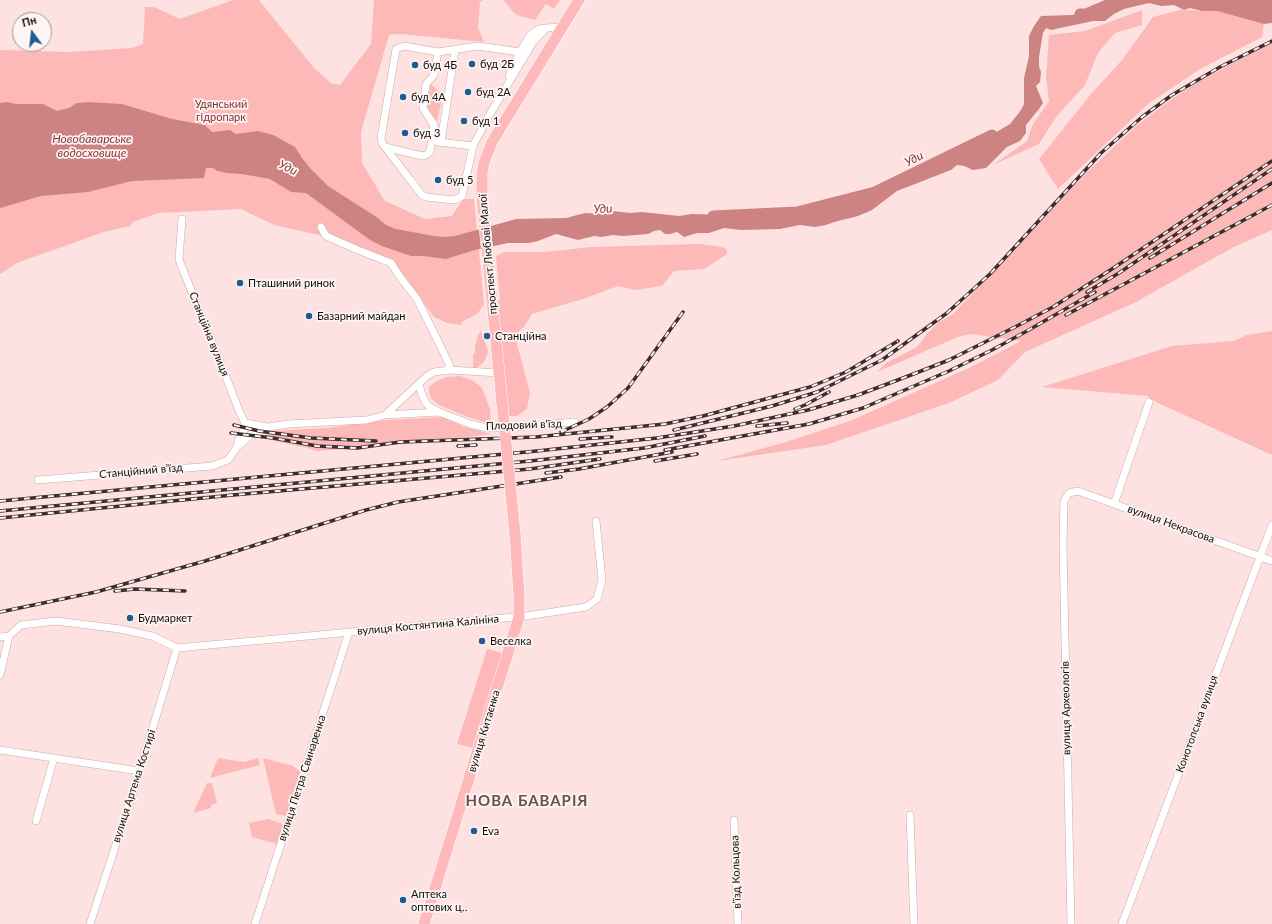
<!DOCTYPE html>
<meta charset="utf-8">
<style>
body{margin:0}
#map{position:relative;width:1272px;height:924px;overflow:hidden;background:#fee2e1;font-family:Lato,sans-serif}
canvas{display:block}
.north{position:absolute;left:12px;top:12px;width:40px;height:40px;box-sizing:border-box;background:#fcf5f4;border:1px solid #a09796;border-radius:50%;rotate:345deg;font-size:11px;font-weight:700;line-height:16px;text-align:center;color:#150b0a}
.north::after{content:'';display:block;margin:auto;width:14px;height:18px;background:#1d5b91;clip-path:polygon(50% 0,100% 100%,50% 72%,0 100%)}
</style>
<div id="map">
<canvas width="1272" height="924"></canvas>
<div class="north">Пн</div>
</div>
<script>
const context = document.querySelector('canvas').getContext('2d');
context.lineJoin = 'round';
function paint(path, color) { context.fillStyle = color; context.fill(path, 'evenodd'); }
const shape = rows => new Path2D(rows.map(r => 'M' + r).join(''));
function trace(path, color, width, dash) { context.strokeStyle = color; context.lineWidth = width; context.lineCap = dash ? 'butt' : 'round'; context.setLineDash(dash || []); context.stroke(path); }
function drawText(font, color, halo, rows, align = 'center') {
  context.font = font + ' Lato,sans-serif'; context.lineWidth = 3.5; context.setLineDash([]); context.textBaseline = 'middle'; context.strokeStyle = halo; context.fillStyle = color; for (const [text, x, y, turn = 0] of rows) {
    context.save(); context.translate(x, y); context.rotate((+turn || 0) * Math.PI / 180); context.textAlign = isNaN(turn) ? turn : align; if (halo) context.strokeText(text, 0, 0); context.fillText(text, 0, 0); context.restore();
  }
}
paint(shape([
 [233,0,259,0,314,68,331,83,340,85,371,44,374,0,483,0,480,2,478,27,484,42,400,34,389,35,361,132,362,163,385,201,425,219,452,216,463,199,474,199,484,304,478,313,462,322,461,325,447,323,434,317,392,260,323,236,274,225,241,209,158,213,133,222,130,226,104,232,17,263,0,274,0,50,69,52,131,48,143,44,145,7,154,7,180,19],
 [503,0,560,0,554,9,546,4,535,20,516,15],
 [1142,10,1142,25,1115,33,1098,53,1085,85,1056,117,1039,144,993,165,1027,141,1033,124,1049,101,1046,78,1049,35,1085,31],
 [1180,10,1217,11,1264,24,1262,37,1200,69,1148,104,1058,189,1039,159,1091,94,1122,60,1153,17],
 [1272,41,1272,206,1251,219,1272,208,1272,230,1234,247,1134,303,1025,352,998,380,949,403,826,445,717,461,786,442,850,421,969,368,1021,341,971,334,958,337,877,372,886,363,917,347,926,335,938,323,953,314,1083,176,1136,126,1169,101,1198,82,1257,50,1262,46],
 [431,84,443,95,437,121,426,108],
 [699,244,723,247,727,250,727,254,704,269,674,271,662,286,635,290,618,286,586,298,532,314,524,327,519,331,516,340,530,393,527,409,517,416,509,416,496,305,500,300,496,256,504,252,545,252,591,247],
 [481,331,488,351,487,356,483,363,476,368,473,368,473,355,475,352,475,347,478,335],
 [1272,331,1272,455,1158,403,1147,396,1042,387,1172,346,1233,341,1247,335],
 [460,376,472,380,482,388,490,409,491,424,465,416,439,405,431,398,429,393,429,387,435,382,446,377],
 [443,417,464,427,492,434,422,443,317,451,308,448,270,440,264,436,272,431,326,428,386,420],
 [487,649,502,653,473,748,457,744],
 [218,758,244,762,258,758,260,765,210,778],
 [263,758,293,766,300,771,286,816,276,814],
 [207,783,212,783,217,803,211,805,211,808,193,813],
 [268,819,283,824,277,844,252,837,249,823]
]), '#fdb9b7');
paint(shape([
 [1117,0,1272,0,1272,23,1264,24,1217,11,1202,11,1190,8,1184,10,1174,5,1161,6,1149,3,1124,9,1114,14,1105,21,1093,21,1051,30,1046,28,1043,33,1039,57,1039,66,1041,72,1040,82,1036,86,1043,103,1039,109,1026,125,1026,133,1020,141,1007,147,986,168,973,170,964,166,957,165,951,170,897,191,872,210,858,216,834,222,826,225,815,227,800,225,780,229,741,230,724,228,709,233,697,233,684,237,677,232,670,234,665,234,660,230,654,231,648,234,623,236,613,235,601,237,594,236,578,240,556,234,538,241,529,243,508,243,475,250,446,259,423,256,411,256,382,246,370,240,306,193,291,192,270,179,242,174,227,173,217,171,213,168,206,168,204,178,132,181,88,192,41,196,0,208,0,103,7,102,16,104,43,104,57,111,69,108,77,103,88,102,122,104,172,119,205,125,212,132,230,130,236,134,258,131,273,135,295,147,302,158,310,168,328,186,378,218,386,225,396,229,434,236,444,237,455,236,516,219,566,218,585,213,605,214,612,211,631,213,642,212,679,216,692,214,751,216,829,205,862,197,900,184,959,154,1010,124,1021,110,1024,104,1024,78,1029,56,1029,36,1034,26,1041,16,1072,15,1095,10,1106,6]
]), '#cd8382');
trace(shape([
 [1080,14,1086,14,1119,0],
 [713,216,797,212,875,192,992,135]
]), '#cd8382', 11);
const minor = shape([
 [438,52,478,46,520,52],
 [509,76,520,52,530,35,539,29,546,28],
 [438,142,473,146],
 [441,142,455,50],
 [385,147,422,156,426,155,430,152,434,125,423,108,426,84,434,75,438,52,404,46,396,49,381,138,382,143,385,147,422,195,426,197,454,200,462,196,473,146,487,119,533,42,546,28,563,27],
 [182,219,179,259,181,265,221,364,238,408,245,423,267,427],
 [321,227,326,236,358,250,391,263,400,277,417,299,435,335,449,364,450,370],
 [419,384,422,395,426,403,431,408,439,412,470,424,488,428,516,427,575,422],
 [385,415,439,412],
 [237,447,238,441,245,428,245,423],
 [38,480,212,466,228,460,237,447,251,435,268,427,289,424,367,420,385,415,427,376,434,372,450,370,499,373],
 [1114,504,1149,402],
 [9,636,21,625,56,621,120,629,152,636,177,648],
 [0,637,9,636],
 [177,648,526,616,586,607,597,599,602,580,596,521],
 [0,675,9,636],
 [0,750,139,771],
 [910,815,914,924],
 [734,820,738,924],
 [36,821,54,758],
 [90,924,134,789,177,648],
 [255,924,349,632],
 [1071,924,1063,545,1064,501,1069,493,1078,491,1272,561],
 [1122,924,1272,525]
]);
const primary = shape([
 [502,403,482,198,482,174,484,163,492,142,579,0],
 [424,924,519,617,519,596,515,534]
]);
trace(minor, '#cbaaa9', 8);
trace(primary, '#fff', 12);
trace(minor, '#fff', 7);
trace(primary, '#feb9ba', 11);
const rail = shape([
 [1150,258,1272,183],
 [1087,292,1119,273,1272,169],
 [1066,315,1272,205],
 [795,409,805,405,829,392],
 [234,425,259,431,311,438,376,441],
 [757,426,787,423],
 [674,430,772,406,817,392,882,360,947,313,990,274,1101,153,1142,117,1172,95,1220,67,1272,41],
 [561,432,589,419,607,407,628,388,683,312],
 [231,433,273,438,317,446,357,448,400,442,536,437,665,424,703,416,810,387,846,372,898,341],
 [580,439,612,437],
 [458,446,476,445],
 [665,450,809,424,863,408,949,371,992,350,1027,331,1095,292],
 [655,461,697,454],
 [546,473,579,469,672,452],
 [0,501,537,451,657,438,734,426,808,410,858,395,911,375,949,360,1017,326,1053,307,1115,267,1272,161],
 [0,511,530,461,644,448,705,436],
 [0,518,233,495,530,469,600,459],
 [115,591,135,589,185,591],
 [0,612,96,592,205,561,366,510,398,502,561,477]
]);
trace(rail, '#3b2e2d', 3.5);
trace(rail, '#fcf5f4', 2, [6]);
const primaryBridge = shape([
 [502,403,515,534]
]);
trace(primaryBridge, '#fff', 12, []);
trace(primaryBridge, '#feb9ba', 11);
for (const [x, y, r, color] of [
 [472,64,4,"#1d5b91"],
 [415,65,4,"#1d5b91"],
 [468,92,4,"#1d5b91"],
 [403,97,4,"#1d5b91"],
 [464,121,4,"#1d5b91"],
 [405,133,4,"#1d5b91"],
 [438,180,4,"#1d5b91"],
 [240,283,4,"#1d5b91"],
 [309,316,4,"#1d5b91"],
 [487,336,4,"#1d5b91"],
 [130,618,4,"#1d5b91"],
 [482,641,4,"#1d5b91"],
 [474,831,4,"#1d5b91"],
 [403,900,4,"#1d5b91"]
]) { const dot = new Path2D(); dot.arc(x, y, r, 0, 2 * Math.PI); context.fillStyle = color; context.fill(dot); trace(dot, '#fcf5f4', 1.5); }
drawText('11px', '#150b0a', '#fcf5f4', [
 ["буд 2Б",480,64],
 ["буд 4Б",423,65],
 ["буд 2А",476,92],
 ["буд 4А",411,97],
 ["буд 1",472,121],
 ["буд 3",413,133],
 ["буд 5",446,180],
 ["Пташиний ринок",248,283],
 ["Базарний майдан",317,316],
 ["Станційна",495,336],
 ["Будмаркет",138,618],
 ["Веселка",490,641],
 ["Eva",482,831],
 ["Аптека",411,894],
 ["оптових ц‥",411,907]
], 'left');
drawText('11px', '#852c32', '#fcf5f4', [
 ["Удянський",221,104],
 ["гідропарк",221,117]
]);
drawText('11px', '#150b0a', '#fcf5f4', [
 ["проспект Любові Малої",488,254,-95],
 ["Станційна вулиця",209,334,68],
 ["Плодовий в'їзд",524,425,-2],
 ["Станційний в’їзд",141,471,-5],
 ["вулиця Некрасова",1171,524,20],
 ["вулиця Костянтина Калініна",428,625,-5],
 ["вулиця Археологів",1066,708,-91],
 ["Конотопська вулиця",1197,724,-70],
 ["вулиця Китаєнка",484,731,-73],
 ["вулиця Петра Свинаренка",302,778,-72],
 ["вулиця Артема Костирі",134,786,-72],
 ["в’їзд Кольцова",736,872,-92]
]);
drawText('italic 12px', '#8f353a', '#fcf5f4', [
 ["Новобаварське",92,139],
 ["водосховище",92,153],
 ["Уди",914,159,-26],
 ["Уди",288,168,26],
 ["Уди",603,209,-3]
]);
context.letterSpacing = '1px';
drawText('bold 15px', '#6b4e4e', '#fcf5f4', [
 ["НОВА БАВАРІЯ",527,801]
]);
context.letterSpacing = '0px';
</script>
